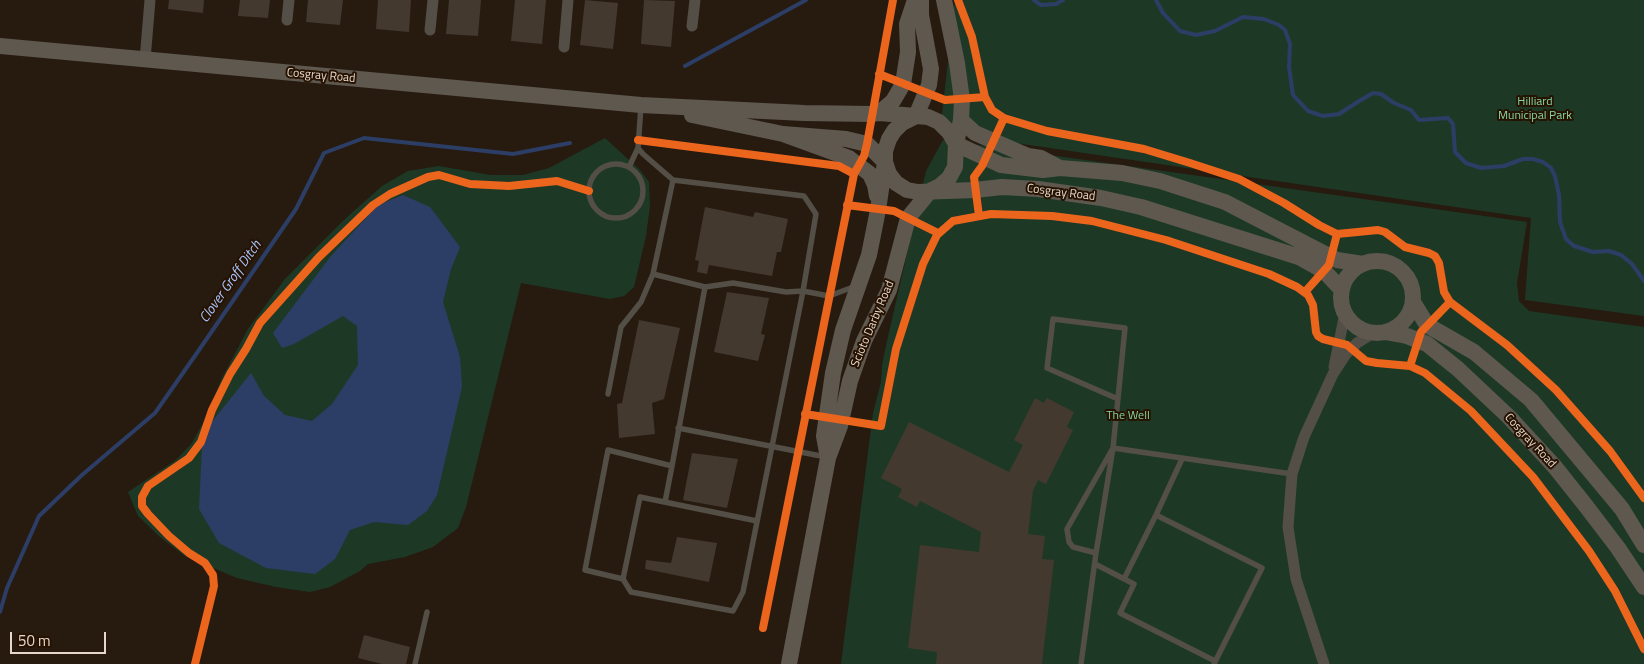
<!DOCTYPE html>
<style>
body{margin:0}
#map{position:relative;width:1644px;height:664px;overflow:hidden;background:#271b10;font-family:"Titillium Web",sans-serif}
canvas{display:block}
.scale{position:absolute;left:10px;top:632px;width:96px;height:22px;box-sizing:border-box;border:2px solid #e6d7cb;border-top:0;padding-left:6px;font-size:15px;line-height:18px;white-space:nowrap;color:#e6d7cb;-webkit-text-stroke:4px #261201;paint-order:stroke}
</style>
<div id="map">
<canvas width="1644" height="664"></canvas>
<div class="scale">50 m</div>
</div>
<script>
const context = document.querySelector('canvas').getContext('2d');
context.lineJoin = 'round';
function paint(path, color) { context.fillStyle = color; context.fill(path, 'evenodd'); }
const shape = rows => new Path2D(rows.map(r => 'M' + r).join(''));
function trace(path, color, width, dash) { context.strokeStyle = color; context.lineWidth = width; context.lineCap = dash ? 'butt' : 'round'; context.setLineDash(dash || []); context.stroke(path); }
function drawText(font, color, halo, rows, align = 'center') {
  context.font = font + ' "Titillium Web",sans-serif'; context.lineWidth = 4; context.setLineDash([]); context.textBaseline = 'middle'; context.strokeStyle = halo; context.fillStyle = color; for (const [text, x, y, turn = 0] of rows) {
    context.save(); context.translate(x, y); context.rotate((+turn || 0) * Math.PI / 180); context.textAlign = isNaN(turn) ? turn : align; if (halo) context.strokeText(text, 0, 0); context.fillText(text, 0, 0); context.restore();
  }
}
paint(shape([
 [955,0,1644,0,1644,316,1525,300,1531,218,940,132],
 [605,138,640,170,649,182,650,206,646,236,634,287,624,296,610,299,521,283,466,507,458,528,433,547,405,557,368,564,360,571,330,587,310,592,276,587,237,578,185,556,160,537,138,516,128,492,176,460,192,443,209,412,221,380,248,329,285,279,345,219,382,186,408,171,439,166,490,175,523,175,549,168],
 [943,140,1527,222,1517,283,1519,301,1529,311,1644,327,1644,664,841,664,873,413,881,382,882,365,887,341,926,171]
]), '#1d3926');
paint(shape([
 [403,195,430,207,460,247,451,269,443,302,460,357,462,387,437,495,427,511,408,525,374,522,350,530,335,559,315,574,266,568,219,543,199,509,202,446,211,423,251,373,264,396,285,415,312,421,332,404,358,365,357,326,343,316,294,344,282,348,273,333,331,256,378,205]
]), '#2c3e66');
trace(shape([
 [1034,0,1041,5,1056,4,1063,0],
 [1156,0,1163,13,1180,31,1196,35,1215,31,1243,17,1264,19,1279,25,1285,30,1290,44,1289,67,1293,95,1308,111,1323,116,1339,114,1359,101,1373,93,1381,94,1394,103,1411,110,1419,120,1448,118,1453,124,1455,152,1466,163,1481,168,1504,166,1523,159,1533,159,1543,162,1551,168,1555,176,1559,195,1560,222,1566,239,1574,246,1593,252,1609,251,1621,255,1632,264,1644,281],
 [685,66,806,0],
 [0,612,7,588,39,516,82,475,155,413,199,350,296,209,324,153,364,138,513,154,570,143]
]), '#2c3e66', 4);
paint(shape([
 [169,0,204,0,203,13,168,9],
 [240,0,270,0,268,18,238,16],
 [308,0,343,0,340,25,306,22],
 [378,0,411,0,409,32,376,29],
 [449,0,481,0,478,36,446,34],
 [515,0,546,0,542,44,511,41],
 [585,0,618,3,613,49,580,45],
 [644,0,675,1,671,47,641,44],
 [705,207,753,217,755,212,788,219,781,252,777,252,772,276,709,265,707,274,697,272,699,261,695,260],
 [727,292,769,298,761,334,765,335,758,361,714,352],
 [639,320,680,328,664,399,652,403,655,434,619,438,617,404,622,403],
 [1035,398,1044,403,1047,398,1074,412,1067,427,1073,430,1046,484,1038,480,1033,491,1028,534,1045,536,1042,559,1054,560,1042,664,936,664,937,652,908,648,920,545,979,552,981,532,920,501,917,507,898,497,902,489,881,478,909,422,1009,472,1023,445,1014,440],
 [692,453,738,459,727,508,683,500],
 [677,537,717,543,709,582,645,569,646,560,671,563],
 [364,635,410,647,406,664,382,664,358,658]
]), '#43392f');
trace(shape([
 [638,148,643,154,673,180,804,196,816,214,803,291,743,592,733,611,631,592,623,579,585,570,608,450,672,466,705,287],
 '589 191a27 27 0 1 1 54 0a27 27 0 1 1-54 0Z',
 [629,167,638,148,641,106],
 [653,274,705,287,733,283,786,292,803,291,829,296,856,286],
 [608,394,621,327,641,302,653,274,673,180],
 [678,428,826,457],
 [665,502,672,466],
 [1156,515,1262,568,1214,664],
 [1096,553,1073,547,1069,542,1067,529,1113,448,1292,474],
 [1095,564,1134,584,1120,613,1215,661],
 [623,579,640,497,757,521],
 [1124,579,1156,515,1182,459],
 [415,664,427,612],
 [1081,664,1096,553,1113,448,1125,328,1053,319,1047,368,1118,399]
]), '#534e46', 5.5);
trace(shape([
 [287,20,289,0],
 [692,26,695,0],
 [430,30,433,0],
 [564,47,568,0],
 [145,60,150,0],
 [1334,367,1345,313],
 [1324,664,1296,579,1288,527,1292,474,1304,437,1333,374,1346,354,1357,343,1373,333]
]), '#534e46', 11);
trace(shape([
 [0,46,641,105,804,113,871,114,879,113,928,117,939,122,949,132,956,144,1001,165,1043,170,1060,168,1122,173,1160,181,1225,202,1337,260,1363,264],
 [879,113,893,101,903,84,908,52,907,24,915,0],
 [692,115,783,134,849,158,870,174,875,185,877,196],
 [961,120,975,133,1028,156,1041,158,1060,168],
 [783,134,846,139,867,144,885,162,889,174,896,183,907,190,918,192,975,190,1002,187,1038,189,1101,198,1141,207,1299,257,1324,271,1342,290],
 '1341 297a36 36 0 1 1 72 0a36 36 0 1 1-72 0Z',
 [1413,302,1427,325,1474,352,1531,400,1622,509,1644,545],
 [1385,332,1407,336,1427,344,1458,369,1509,417,1555,467,1586,506,1618,548,1644,587],
 [828,458,824,436,833,373,843,330,869,255,878,210,885,162,885,151,889,139,894,131,902,123,916,116,929,85,931,69,921,15,921,0],
 [789,664,828,458,840,426,850,381,864,341,889,290,908,218,930,191,940,186,949,178,955,167,956,144,961,120,962,100,957,63,944,0]
]), '#5e584f', 16);
trace(shape([
 [958,0,972,37,985,97,992,110,1004,118,1047,131,1144,149,1190,163,1239,179,1284,203,1319,225,1337,234,1378,230,1385,232,1405,247,1429,253,1435,256,1439,263,1444,292,1450,302,1507,345,1556,390,1610,451,1644,498],
 [879,74,945,100,985,97],
 [638,140,839,166,854,174],
 [847,205,894,211,938,233],
 [979,216,974,177,982,166,1004,118],
 [1305,292,1329,265,1337,234],
 [1410,366,1421,332,1450,302],
 [805,414,881,426,896,349,923,264,937,235,953,221,991,214,1052,216,1092,221,1166,240,1269,274,1297,287,1308,295,1313,305,1316,332,1318,336,1323,339,1347,345,1366,361,1377,363,1410,366,1425,373,1471,411,1533,477,1589,551,1615,591,1644,649],
 [763,628,854,174,864,156,867,144,893,0],
 [195,664,214,586,213,575,205,563,189,553,169,536,148,514,142,506,142,497,148,486,189,458,201,442,212,410,230,374,246,349,260,323,319,257,373,205,390,194,428,177,439,175,470,184,509,186,557,181,589,191]
]), '#eb651d', 8);
drawText('12px', '#e6d7cb', '#261201', [
 ["Cosgray Road",321,76,5],
 ["Cosgray Road",1061,193,7],
 ["Scioto Darby Road",873,324,-67],
 ["Cosgray Road",1530,441,47]
]);
drawText('12px', '#85d6a1', '#261201', [
 ["Hilliard",1535,102],
 ["Municipal Park",1535,116],
 ["The Well",1128,416]
]);
drawText('italic 14px', '#a6c3fe', '#261201', [
 ["Clover Groff Ditch",231,282,-55]
]);
</script>
